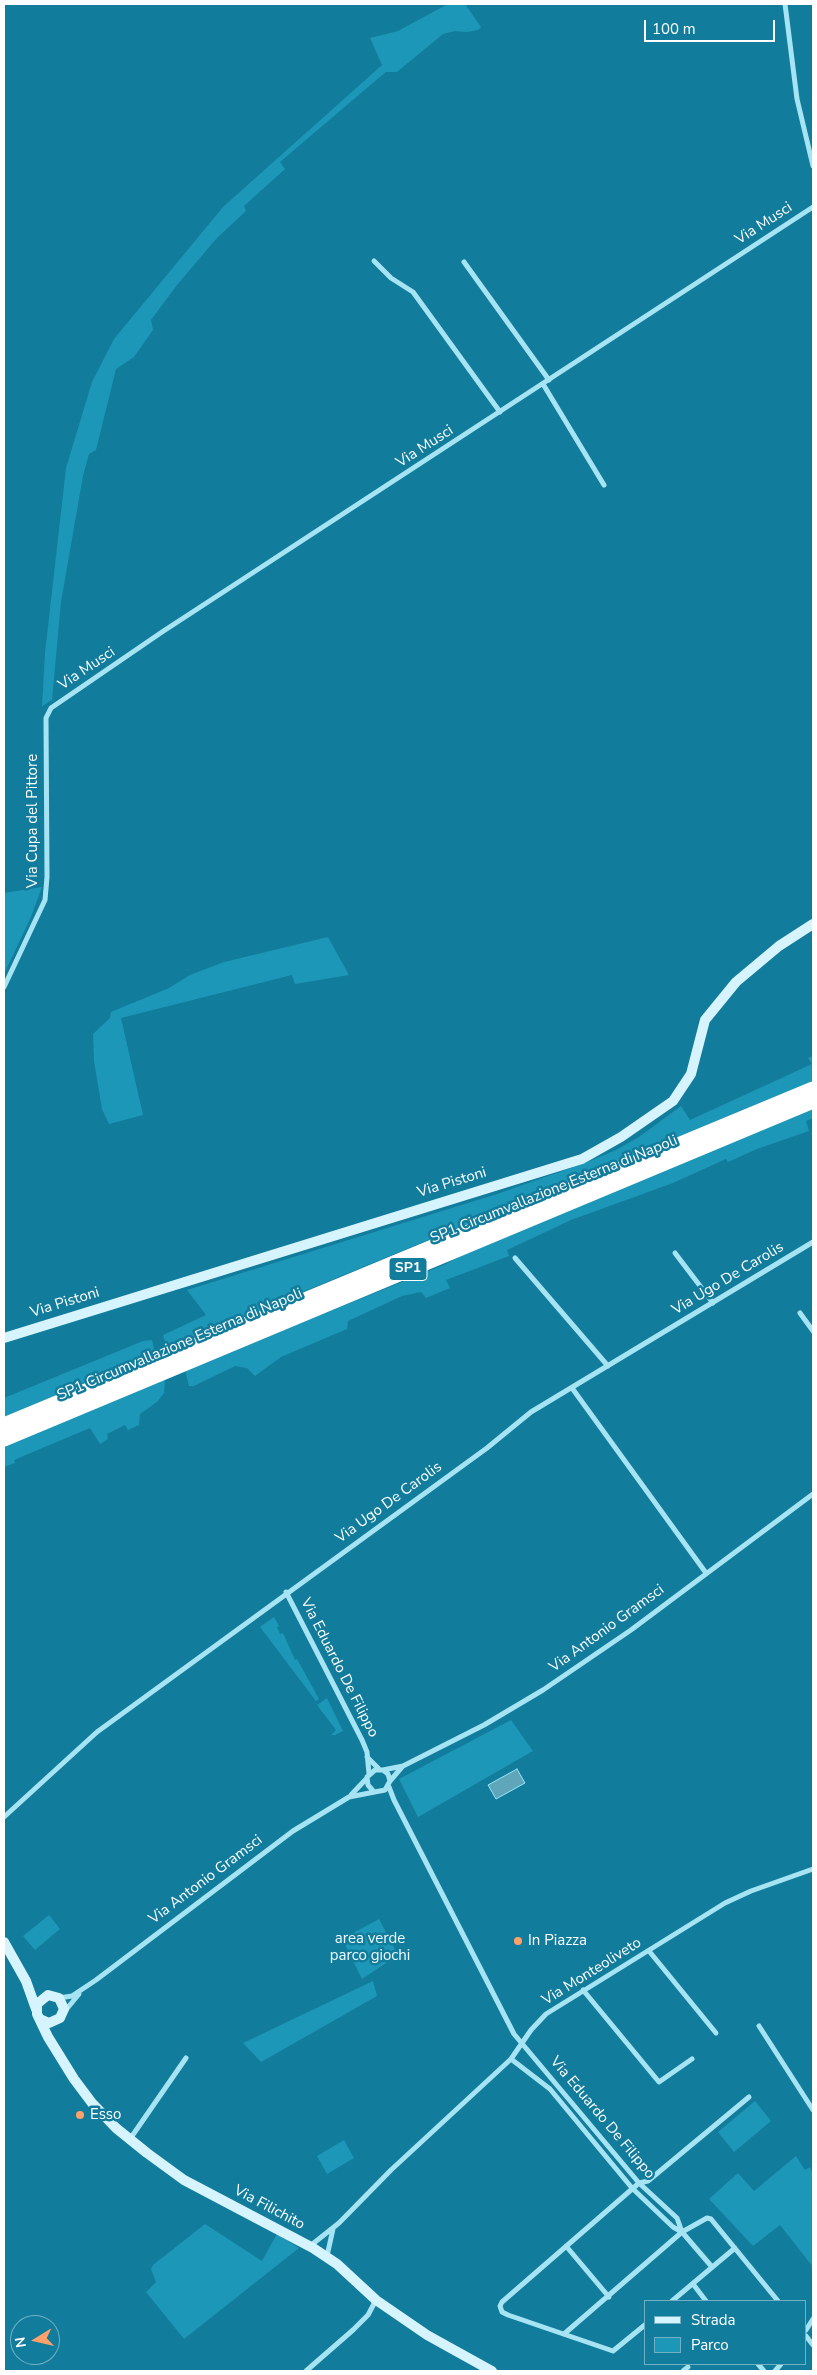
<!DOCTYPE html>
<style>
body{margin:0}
#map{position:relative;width:817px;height:2375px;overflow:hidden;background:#127c9c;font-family:"Nunito Sans",sans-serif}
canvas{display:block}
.frame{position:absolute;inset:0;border:5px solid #fff;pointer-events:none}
.legend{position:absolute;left:644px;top:2300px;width:162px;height:65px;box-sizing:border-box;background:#127c9c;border:1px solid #71b0c4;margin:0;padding:6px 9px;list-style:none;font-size:15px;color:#fff}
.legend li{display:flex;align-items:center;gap:10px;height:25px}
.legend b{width:25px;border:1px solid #71b0c4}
.north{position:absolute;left:10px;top:2315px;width:50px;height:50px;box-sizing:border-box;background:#127c9c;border:1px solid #71b0c4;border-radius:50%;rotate:261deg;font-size:14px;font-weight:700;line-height:20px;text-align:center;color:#fff}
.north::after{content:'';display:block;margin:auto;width:18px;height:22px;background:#ffa169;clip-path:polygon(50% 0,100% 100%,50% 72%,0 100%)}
.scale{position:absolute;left:644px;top:20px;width:131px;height:22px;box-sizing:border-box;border:2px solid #fff;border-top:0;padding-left:6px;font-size:15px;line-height:18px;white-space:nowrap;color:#fff;-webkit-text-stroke:4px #127c9c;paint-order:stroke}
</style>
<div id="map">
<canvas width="817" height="2375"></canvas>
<div class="frame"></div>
<ul class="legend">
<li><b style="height:6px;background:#d6f4fd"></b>Strada</li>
<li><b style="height:14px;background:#1d97b7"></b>Parco</li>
</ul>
<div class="north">N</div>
<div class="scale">100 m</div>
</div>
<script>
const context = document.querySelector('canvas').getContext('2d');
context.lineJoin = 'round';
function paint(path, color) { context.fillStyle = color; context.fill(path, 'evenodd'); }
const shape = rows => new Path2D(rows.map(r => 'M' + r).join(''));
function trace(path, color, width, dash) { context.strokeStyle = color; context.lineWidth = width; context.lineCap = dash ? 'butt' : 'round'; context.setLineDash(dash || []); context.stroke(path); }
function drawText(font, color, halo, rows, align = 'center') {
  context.font = font + ' "Nunito Sans",sans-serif'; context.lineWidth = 5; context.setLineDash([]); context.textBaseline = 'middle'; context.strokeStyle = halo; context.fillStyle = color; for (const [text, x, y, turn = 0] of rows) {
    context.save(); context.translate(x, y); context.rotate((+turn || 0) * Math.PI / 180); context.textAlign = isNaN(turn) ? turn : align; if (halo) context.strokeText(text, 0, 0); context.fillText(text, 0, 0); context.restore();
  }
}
paint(shape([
 [448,4,465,4,481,27,478,30,467,32,455,31,443,34,397,72,386,72,381,76,280,162,285,169,244,206,246,211,217,238,177,285,151,320,153,330,134,357,116,369,96,450,89,454,83,476,61,602,52,700,42,706,45,653,66,468,92,382,114,339,223,207,382,65,370,38,398,31],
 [42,887,31,917,4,974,4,893],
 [328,937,349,975,295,984,292,975,121,1018,143,1115,109,1124,102,1109,94,1061,93,1034,110,1018,111,1012,169,988,190,975,224,962],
 [813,1056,813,1081,167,1348,163,1335,206,1315,187,1290,497,1194,585,1163,616,1150,639,1137,681,1106,690,1120,812,1064,808,1058],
 [813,1108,813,1118,806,1121,809,1131,757,1149,728,1162,726,1159,673,1183,571,1220,507,1250,509,1256,446,1280,450,1288,426,1298,421,1292,402,1296,348,1321,347,1329,281,1357,255,1376,247,1368,235,1366,194,1386,189,1386,185,1370,446,1264,460,1256],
 [152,1340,155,1353,4,1417,4,1398,143,1341],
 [165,1379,164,1393,157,1402,140,1414,139,1425,128,1430,125,1425,107,1434,108,1439,100,1444,90,1428,14,1460,15,1463,4,1467,4,1446],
 [274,1617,279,1626,277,1627,280,1634,283,1633,295,1660,297,1659,319,1699,316,1701,260,1627],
 [327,1698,343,1731,335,1735,331,1735,336,1730,317,1705],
 [511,1720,533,1751,418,1817,399,1779],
 [49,1915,60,1929,35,1950,23,1936],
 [379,1919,398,1955,362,1979,342,1939],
 [373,1981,377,1996,261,2062,243,2043],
 [755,2101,771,2121,734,2152,718,2132],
 [344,2140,354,2158,327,2174,317,2156],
 [796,2156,805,2170,810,2167,813,2174,813,2267,780,2225,753,2246,709,2199,738,2173,754,2191],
 [205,2224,262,2261,277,2234,299,2248,184,2339,146,2292,156,2282,151,2269,153,2265]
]), '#1d97b7');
const water = shape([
 [517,1769,525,1783,496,1799,488,1785,517,1769]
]);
paint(water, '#60a6bb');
trace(water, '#98e4f7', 1);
trace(shape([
 [785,4,797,99,813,166],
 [374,261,391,278,413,292,500,412],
 [464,262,549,380],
 [543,384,604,485],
 [4,987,45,900,47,877,46,718,51,708,162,632,813,207],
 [675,1253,713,1303],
 [515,1258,608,1366],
 [800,1313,813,1331],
 [572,1388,706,1573],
 [286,1592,362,1740,367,1752,369,1774],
 [367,1757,379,1769],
 [383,1770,403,1766,484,1725,543,1690,631,1630,813,1494],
 [390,1781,402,1767],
 [389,1787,394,1800,514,2034,639,2183,677,2218,682,2232],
 [351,1795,367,1778],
 [4,1817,97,1732,487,1448,531,1412,813,1242],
 [649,1951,716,2033],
 [583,1990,659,2082,692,2059],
 [59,1998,72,1996,96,1980,293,1831,349,1797,385,1790,390,1781,388,1774,383,1770,375,1770,367,1777,368,1785,374,1792],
 [65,2011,79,1994],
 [759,2026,813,2110],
 [511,2059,550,2089,632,2188,673,2227,682,2232,712,2267],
 [130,2139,186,2058],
 [310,2246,339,2223,391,2170,511,2059,531,2030,546,2014,725,1903,751,1891,813,1869],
 [566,2246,609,2297],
 [327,2256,333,2229],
 [693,2284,706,2301],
 [672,2301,735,2248],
 [646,2324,613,2351,508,2315,502,2312,500,2306,502,2302,639,2183,648,2181,749,2097],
 [806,2330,813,2319],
 [564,2334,682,2232,707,2218,711,2219,778,2301],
 [806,2336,813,2345],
 [758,2364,764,2371],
 [306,2371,353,2330,368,2315,376,2300],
 [683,2371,688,2367],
 [775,2371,781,2364]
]), '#a6e4f4', 5);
trace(shape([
 [4,1338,582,1159,621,1137,673,1101,691,1074,705,1020,736,982,779,946,813,924],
 [4,1942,26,1981,36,2009],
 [40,2019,49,2023,60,2018,64,2009,59,1998,48,1995,37,2004,37,2014,48,2037,74,2079,92,2103,116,2128,147,2153,184,2180,313,2248,337,2264,376,2300,427,2335,492,2371]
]), '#d6f4fd', 10);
trace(shape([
 [4,1425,813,1089],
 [4,1439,813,1101]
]), '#fff', 15);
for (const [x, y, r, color] of [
 [518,1941,5,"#ffa169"],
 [80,2115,5,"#ffa169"]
]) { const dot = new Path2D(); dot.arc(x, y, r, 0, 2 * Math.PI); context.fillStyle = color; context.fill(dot); trace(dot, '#127c9c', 2); }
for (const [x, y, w] of [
 [408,1269,38]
]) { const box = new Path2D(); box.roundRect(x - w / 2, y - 11.5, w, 23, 4); context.fillStyle = '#127c9c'; context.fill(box); trace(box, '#fff', 1); }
drawText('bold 14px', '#fff', null, [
 ["SP1",408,1269]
]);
drawText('15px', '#fff', '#127c9c', [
 ["Via Musci",764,224,-33],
 ["Via Musci",425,447,-33],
 ["Via Musci",87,669,-34],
 ["Via Cupa del Pittore",33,821,-90],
 ["Via Pistoni",452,1183,-17],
 ["SP1 Circumvallazione Esterna di Napoli",554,1190,-22],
 ["Via Ugo De Carolis",728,1279,-31],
 ["Via Pistoni",65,1303,-17],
 ["SP1 Circumvallazione Esterna di Napoli",180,1345,-23],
 ["Via Ugo De Carolis",389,1503,-36],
 ["Via Antonio Gramsci",607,1629,-36],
 ["Via Eduardo De Filippo",339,1668,63],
 ["Via Antonio Gramsci",206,1880,-37],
 ["Via Monteoliveto",592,1972,-32],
 ["Via Eduardo De Filippo",602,2118,50],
 ["Via Filichito",269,2208,28]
]);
drawText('15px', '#ecfbff', '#127c9c', [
 ["area verde",370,1939],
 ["parco giochi",370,1956]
]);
drawText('15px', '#fff', '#127c9c', [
 ["In Piazza",528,1941],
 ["Esso",90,2115]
], 'left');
</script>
